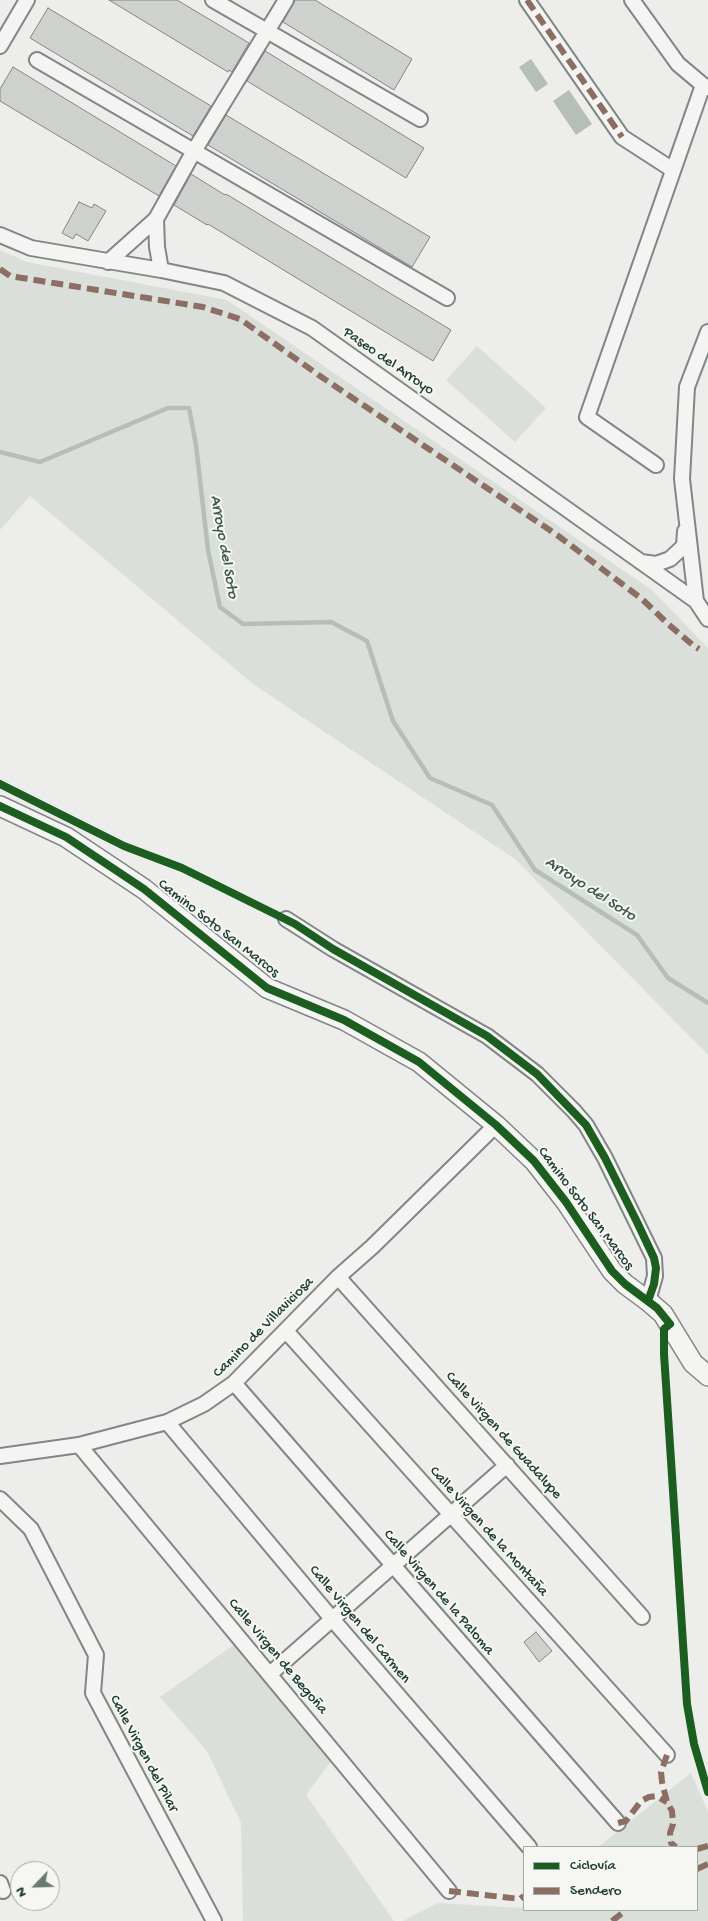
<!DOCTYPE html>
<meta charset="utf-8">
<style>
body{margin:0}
#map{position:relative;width:708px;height:1921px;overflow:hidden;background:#edeeeb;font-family:"Gochi Hand",sans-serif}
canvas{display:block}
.legend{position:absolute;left:523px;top:1846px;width:175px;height:65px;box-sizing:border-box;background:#f6f6f2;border:1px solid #a0aca6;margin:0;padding:6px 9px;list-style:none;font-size:15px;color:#1f3d34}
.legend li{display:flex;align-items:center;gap:10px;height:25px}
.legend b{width:25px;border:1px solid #a0aca6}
.north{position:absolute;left:10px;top:1861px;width:50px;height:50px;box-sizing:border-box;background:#f6f6f2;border:1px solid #a0aca6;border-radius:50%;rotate:246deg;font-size:14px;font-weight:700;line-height:20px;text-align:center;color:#1f3d34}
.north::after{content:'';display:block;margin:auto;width:18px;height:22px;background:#677b74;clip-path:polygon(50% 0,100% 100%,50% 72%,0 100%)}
</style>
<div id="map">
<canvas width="708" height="1921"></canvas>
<ul class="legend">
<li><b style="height:6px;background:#1b5e20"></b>Ciclovía</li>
<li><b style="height:6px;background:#8d6e63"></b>Sendero</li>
</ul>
<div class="north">N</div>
</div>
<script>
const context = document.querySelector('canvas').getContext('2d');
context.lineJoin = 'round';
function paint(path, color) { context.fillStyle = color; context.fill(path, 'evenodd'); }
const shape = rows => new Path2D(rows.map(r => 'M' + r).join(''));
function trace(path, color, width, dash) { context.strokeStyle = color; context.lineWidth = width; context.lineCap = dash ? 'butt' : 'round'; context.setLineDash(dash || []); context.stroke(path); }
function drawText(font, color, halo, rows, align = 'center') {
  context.font = font + ' "Gochi Hand",sans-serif'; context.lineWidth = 4; context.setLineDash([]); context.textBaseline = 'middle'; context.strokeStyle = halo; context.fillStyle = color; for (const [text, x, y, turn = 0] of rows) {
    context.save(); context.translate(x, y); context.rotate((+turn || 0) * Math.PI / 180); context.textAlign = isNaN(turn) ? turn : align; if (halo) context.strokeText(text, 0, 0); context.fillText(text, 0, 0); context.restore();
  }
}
paint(shape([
 [0,250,27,262,227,300,652,590,708,648,708,1055,515,859,253,684,30,496,0,530],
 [477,346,546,408,515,442,446,380],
 [235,1644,332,1760,306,1795,394,1921,243,1921,241,1823,207,1751,160,1697],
 [691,1773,708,1812,708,1921,403,1921,438,1903,521,1908,524,1905,524,1910,697,1910,697,1847,598,1847]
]), '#dadfda');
paint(shape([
 [531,59,548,84,536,92,519,67],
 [569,90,592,124,576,135,553,101]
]), '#b6beb9');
trace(shape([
 [0,452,40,462,168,408,189,408,196,445,208,550,220,607,243,624,331,622,367,641,393,721,430,778,492,805,535,870,637,935,668,978,708,1003]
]), '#b6beb9', 4.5);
const building = shape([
 [109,0,177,0,249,43,232,72,229,70,228,72,109,0],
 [295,0,315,0,412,59,394,90,283,22,295,0],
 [48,8,211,106,193,136,30,38,48,8],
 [265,51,424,148,406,178,247,81,265,51],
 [13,67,176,166,159,196,0,101,0,89,13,67],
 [226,115,430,237,412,267,208,145,226,115],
 [191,174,225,195,226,194,451,330,433,361,208,224,207,225,174,205,191,174],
 [79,202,92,208,94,204,106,211,88,241,76,234,73,239,62,233,79,202],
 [536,1632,552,1651,539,1662,524,1642,536,1632]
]);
paint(building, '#cfd1cf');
trace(building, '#818784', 1);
const street = shape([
 [213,0,420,119],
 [527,0,622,137,673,170],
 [632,0,678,64,703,85],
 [0,46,27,0],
 [37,60,447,298],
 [156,219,157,247,161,270],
 [0,235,31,248,161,270,224,283,312,328,696,601,708,619],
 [108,262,156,219,194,151,286,0],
 [656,465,587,417,703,85,708,88],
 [641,562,656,564,670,559,684,546,685,531],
 [696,601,682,479,687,387,708,332],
 [286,919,333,949,487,1036,537,1074,574,1111,586,1125,605,1158,654,1258,655,1276,648,1301],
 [338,1277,642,1617],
 [286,1331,667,1755],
 [234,1383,618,1823],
 [167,1422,333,1620,529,1847],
 [79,1445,449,1891],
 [0,1456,79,1445,167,1422,204,1404,234,1383,338,1277,372,1247,496,1125],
 [0,1499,31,1529,96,1655,93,1693,214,1921],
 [270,1674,507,1465],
 [0,1883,3,1891]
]);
const secondary = shape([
 [0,806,66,837,144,889,267,988,344,1020,419,1062,496,1125,534,1161,566,1202,612,1271,625,1284,648,1301,663,1314,693,1363,708,1376]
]);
trace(street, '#818784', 18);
trace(secondary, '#818784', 22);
trace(street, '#f4f4f2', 14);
trace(secondary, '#f4f4f2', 19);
trace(shape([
 [527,0,622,137],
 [0,269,10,276,203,307,240,319,320,376,557,535,642,599,668,624,694,646,699,649],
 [667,1755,661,1772,662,1782,667,1802,672,1811,673,1824,670,1833,671,1843,676,1847],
 [618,1823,626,1821,641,1801,649,1797,656,1796,667,1802],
 [697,1849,708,1846],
 [697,1869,708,1864],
 [449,1891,520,1899,524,1896],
 [612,1921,626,1910]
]), '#8d6e63', 6, [12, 6]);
trace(shape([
 [0,784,124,846,182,868,295,924,333,949,487,1036,537,1074,586,1125,605,1158,637,1222,654,1258,656,1268,654,1284,648,1301],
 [0,806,66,837,144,889,267,988,344,1020,419,1062,496,1125,534,1161,566,1202,612,1271,625,1284,657,1308,670,1324,664,1329,664,1354,687,1704,694,1744,708,1792]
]), '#1b5e20', 8);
drawText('15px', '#1f3d34', '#f6f6f2', [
 ["Paseo del Arroyo",388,362,35],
 ["Camino Soto San Marcos",218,929,38],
 ["Camino Soto San Marcos",585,1209,53],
 ["Camino de Villaviciosa",264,1328,-45],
 ["Calle Virgen de Guadalupe",503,1436,48],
 ["Calle Virgen de la Montaña",488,1532,48],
 ["Calle Virgen de la Paloma",438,1593,49],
 ["Calle Virgen del Carmen",359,1625,50],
 ["Calle Virgen de Begoña",277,1657,50],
 ["Calle Virgen del Pilar",143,1754,62]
]);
drawText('italic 16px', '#3f5850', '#f6f6f2', [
 ["Arroyo del Soto",223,547,80],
 ["Arroyo del Soto",590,890,33]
]);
</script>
